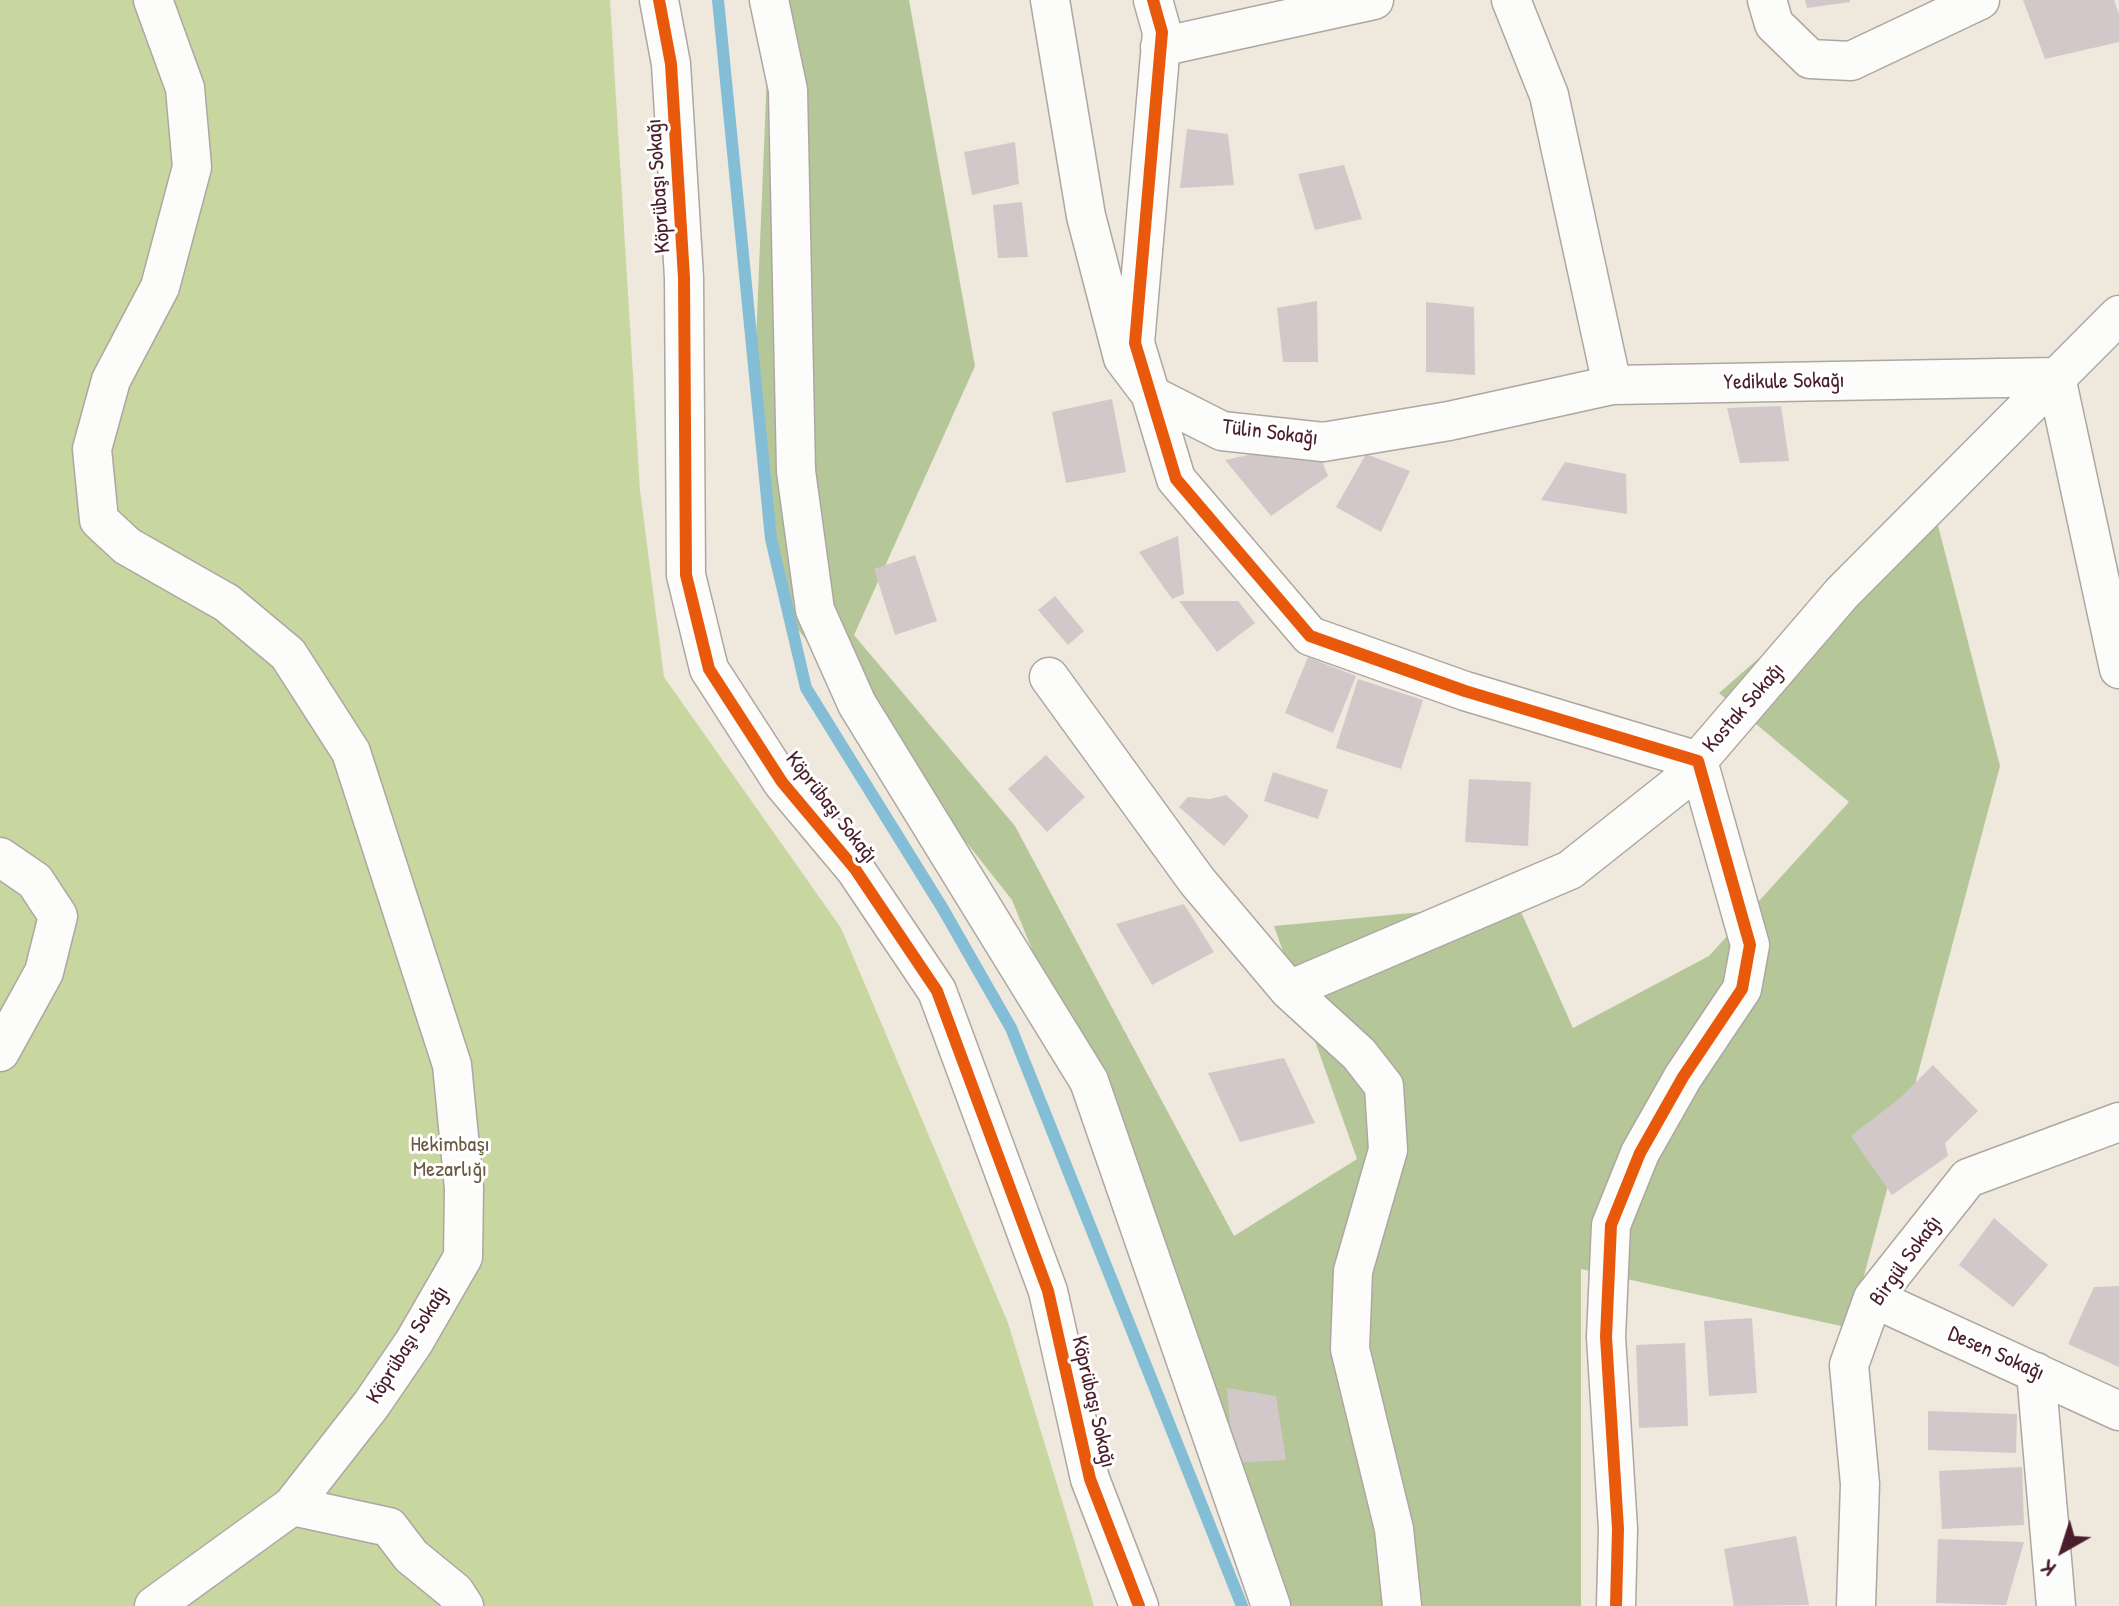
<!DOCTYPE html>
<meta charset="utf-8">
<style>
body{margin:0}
#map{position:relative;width:2119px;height:1606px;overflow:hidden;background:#eee8dd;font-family:"Patrick Hand",sans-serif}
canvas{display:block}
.north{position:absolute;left:2023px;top:1510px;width:80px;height:80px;-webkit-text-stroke:6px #fff;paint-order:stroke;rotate:219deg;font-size:22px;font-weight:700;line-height:32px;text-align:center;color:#4a1f2b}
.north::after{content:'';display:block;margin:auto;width:28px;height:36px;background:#4a1f2b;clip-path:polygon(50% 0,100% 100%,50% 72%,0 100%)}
</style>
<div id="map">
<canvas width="2119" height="1606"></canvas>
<div class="north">K</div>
</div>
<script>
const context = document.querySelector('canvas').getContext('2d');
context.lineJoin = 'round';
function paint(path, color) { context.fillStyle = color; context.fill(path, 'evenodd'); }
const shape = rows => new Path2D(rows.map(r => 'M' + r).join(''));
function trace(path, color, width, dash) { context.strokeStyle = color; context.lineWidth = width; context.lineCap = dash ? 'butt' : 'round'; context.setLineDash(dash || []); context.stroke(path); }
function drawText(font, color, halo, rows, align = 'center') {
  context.font = font + ' "Patrick Hand",sans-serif'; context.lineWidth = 6; context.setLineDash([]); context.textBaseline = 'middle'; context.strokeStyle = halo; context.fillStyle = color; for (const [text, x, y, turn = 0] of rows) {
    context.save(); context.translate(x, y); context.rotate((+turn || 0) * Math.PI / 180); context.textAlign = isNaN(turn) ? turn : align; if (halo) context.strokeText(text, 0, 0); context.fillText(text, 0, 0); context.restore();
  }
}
paint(shape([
 [0,0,610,0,640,490,664,677,841,928,1008,1323,1094,1606,0,1606]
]), '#c8d6a0');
paint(shape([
 [770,0,909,0,975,366,854,635,1015,826,1234,1236,1357,1159,1274,926,1517,903,1573,1028,1709,956,1849,802,1719,693,1933,506,2000,766,1850,1328,1581,1269,1581,1606,1280,1606,1243,1474,1012,900,785,613,754,390]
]), '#b5c799');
trace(shape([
 [718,0,771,539,806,688,943,909,1011,1028,1242,1606]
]), '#84bed6', 12);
paint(shape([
 [1805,0,1850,0,1850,2,1807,8],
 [2023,0,2114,0,2119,14,2119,42,2045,59],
 [1187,129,1228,134,1234,185,1180,188],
 [1015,142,1019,184,972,195,964,152],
 [1344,165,1362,219,1315,230,1298,174],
 [1022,202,1028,257,998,258,993,205],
 [1317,301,1318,362,1283,362,1277,308],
 [1426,302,1474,307,1475,375,1426,372],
 [1112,399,1126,472,1066,483,1052,412],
 [1781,406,1789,461,1740,463,1727,408],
 [1314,441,1328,476,1271,516,1225,460],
 [1366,454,1410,471,1381,532,1336,507],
 [1565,462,1626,474,1627,514,1541,500],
 [1178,536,1184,594,1172,599,1139,552],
 [915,555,937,621,895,635,874,569],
 [1055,596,1084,631,1068,645,1038,610],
 [1179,601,1238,601,1255,623,1217,652],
 [1308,657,1356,676,1333,733,1285,713],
 [1358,679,1423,700,1401,769,1336,748],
 [1046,755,1085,797,1047,832,1008,789],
 [1273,772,1328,790,1318,819,1264,801],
 [1469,779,1531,782,1528,846,1465,842],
 [1226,795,1249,816,1224,846,1179,807,1188,797,1210,799],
 [1184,904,1214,952,1152,985,1116,924],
 [1284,1058,1315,1123,1240,1142,1208,1073],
 [1933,1065,1978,1111,1945,1143,1948,1156,1892,1195,1851,1136,1900,1098],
 [1994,1218,2048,1265,2013,1307,1959,1265],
 [2119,1286,2119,1367,2068,1344,2094,1287],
 [1752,1318,1757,1393,1709,1396,1704,1321],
 [1685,1343,1688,1426,1639,1428,1636,1345],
 [1227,1388,1276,1396,1286,1460,1233,1463],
 [1928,1411,2017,1414,2016,1453,1928,1450],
 [2022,1467,2024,1525,1942,1529,1939,1471],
 [1796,1536,1809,1605,1734,1606,1724,1549],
 [1938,1539,2024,1542,2006,1605,1936,1603]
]), '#d2c8ca');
const minor = shape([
 [153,0,185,88,192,167,160,287,111,380,92,449,99,520,127,546,227,603,288,654,351,752,452,1065,464,1188,463,1257,414,1342,371,1405,292,1506,154,1606],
 [659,0,671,64,684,278,686,575,709,669,782,782,855,869,937,991,1048,1291,1090,1479,1139,1606],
 [769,0,788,90,796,471,815,610,857,704,1089,1081,1271,1606],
 [1050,0,1086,216,1123,358,1151,395,1222,431,1323,442,1449,421,1612,385],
 [1153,0,1162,32,1135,343,1176,479,1310,636,1465,691,1698,761,1750,945,1742,989,1683,1077,1640,1153,1611,1225,1606,1337,1618,1529,1616,1606],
 [1511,0,1549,95,1612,385,2056,377,2119,669],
 [1767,0,1774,24,1810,59,1851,61,1980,0],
 [1160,47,1374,0],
 [1049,677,1197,881,1289,990,1359,1054,1384,1086,1388,1150,1353,1271,1350,1349,1394,1529,1402,1606],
 [0,857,35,881,58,916,44,972,0,1052],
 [1289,990,1570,870,1677,785,1842,593,2119,315],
 [1873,1298,2119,1411],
 [2036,1372,2056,1606],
 [292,1506,389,1527,411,1556,455,1592,464,1606],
 [1856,1606,1860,1484,1849,1365,1873,1298,1968,1178,2119,1122]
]);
trace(minor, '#afa6a2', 41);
trace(minor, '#fcfcfa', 38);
trace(shape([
 [659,0,671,64,684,278,686,575,709,669,782,782,855,869,937,991,1048,1291,1090,1479,1139,1606],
 [1153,0,1162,32,1135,343,1176,479,1310,636,1465,691,1698,761,1750,945,1742,989,1683,1077,1640,1153,1611,1225,1606,1337,1618,1529,1616,1606]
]), '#e8590c', 12);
drawText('22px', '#4a1f2b', '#fff', [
 ["Köprübaşı Sokağı",659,186,-94],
 ["Yedikule Sokağı",1784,382,-1],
 ["Tülin Sokağı",1270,433,7],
 ["Kostak Sokağı",1744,708,-49],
 ["Köprübaşı Sokağı",831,808,52],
 ["Birgül Sokağı",1906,1261,-54],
 ["Köprübaşı Sokağı",408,1345,-58],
 ["Desen Sokağı",1996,1354,24],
 ["Köprübaşı Sokağı",1093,1402,77]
]);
drawText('22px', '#6b5a43', '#fff', [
 ["Hekimbaşı",450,1145],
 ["Mezarlığı",450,1170]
]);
</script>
